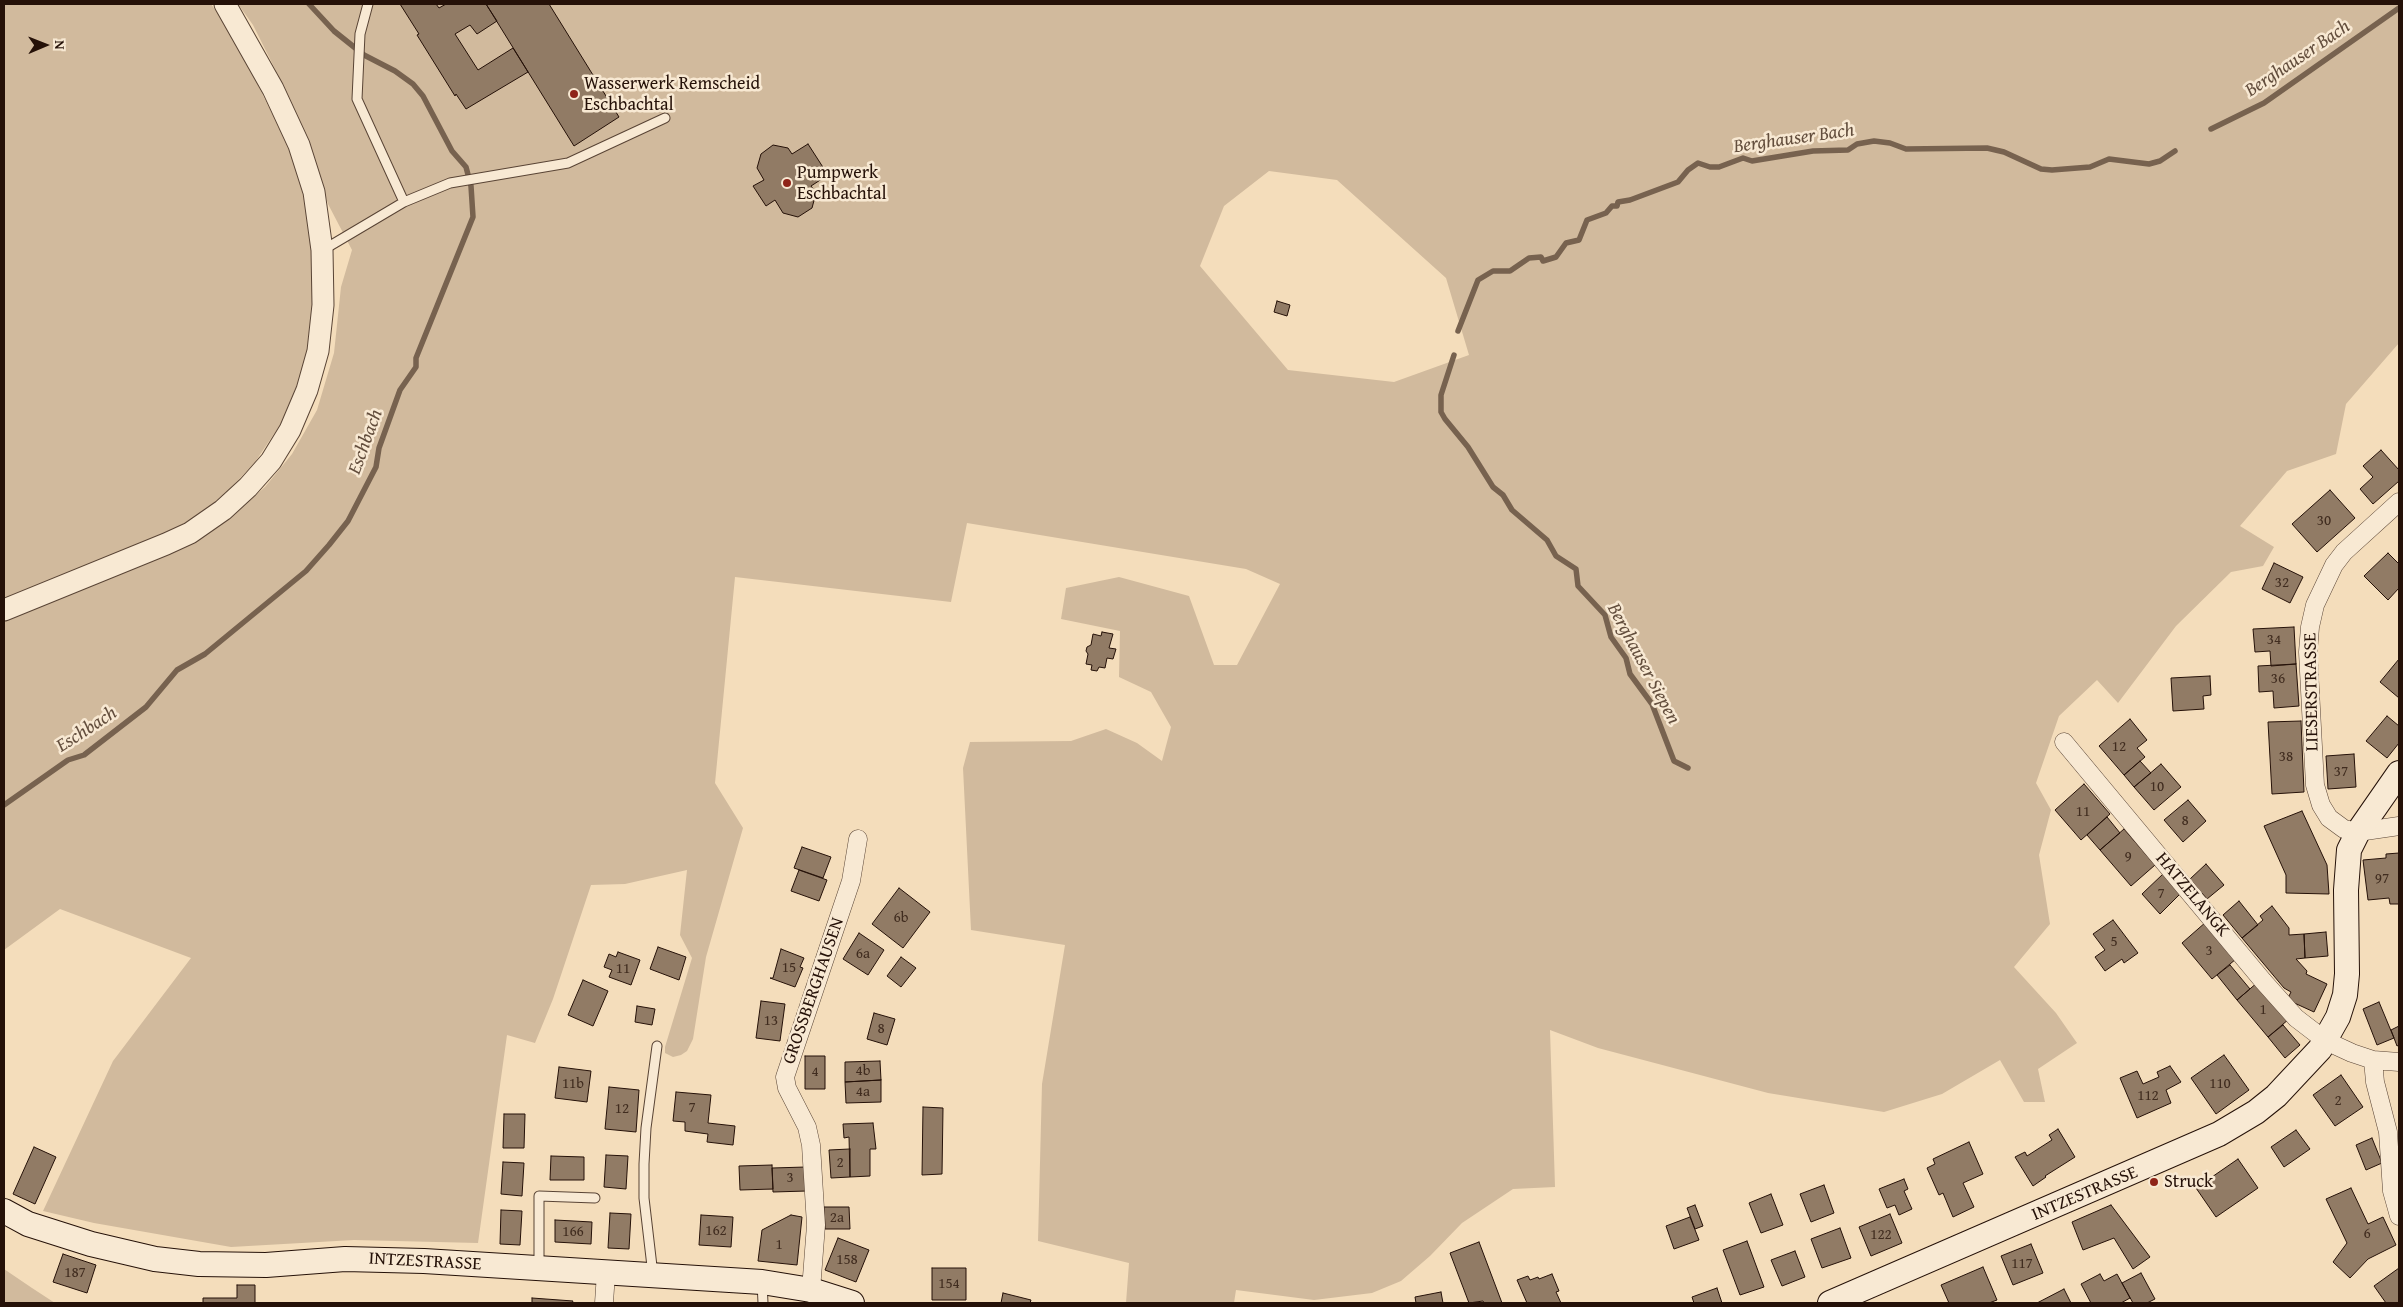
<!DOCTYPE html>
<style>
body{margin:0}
#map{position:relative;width:2403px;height:1307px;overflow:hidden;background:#f4ddbb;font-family:"Gentium Book Plus",serif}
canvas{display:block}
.frame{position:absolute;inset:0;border:5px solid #251108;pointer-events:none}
.north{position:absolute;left:20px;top:20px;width:50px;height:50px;-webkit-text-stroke:4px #f8e9d3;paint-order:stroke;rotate:89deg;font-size:14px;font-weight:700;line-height:20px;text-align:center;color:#251108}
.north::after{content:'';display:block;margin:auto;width:18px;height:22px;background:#251108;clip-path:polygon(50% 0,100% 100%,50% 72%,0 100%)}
</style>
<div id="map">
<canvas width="2403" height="1307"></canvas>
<div class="frame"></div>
<div class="north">N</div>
</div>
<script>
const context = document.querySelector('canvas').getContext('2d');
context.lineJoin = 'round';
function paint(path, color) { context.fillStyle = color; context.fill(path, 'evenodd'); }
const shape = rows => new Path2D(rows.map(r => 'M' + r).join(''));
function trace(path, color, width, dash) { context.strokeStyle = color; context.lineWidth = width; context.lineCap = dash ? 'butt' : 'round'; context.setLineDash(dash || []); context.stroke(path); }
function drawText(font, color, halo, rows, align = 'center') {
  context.font = font + ' "Gentium Book Plus",serif'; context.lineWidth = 5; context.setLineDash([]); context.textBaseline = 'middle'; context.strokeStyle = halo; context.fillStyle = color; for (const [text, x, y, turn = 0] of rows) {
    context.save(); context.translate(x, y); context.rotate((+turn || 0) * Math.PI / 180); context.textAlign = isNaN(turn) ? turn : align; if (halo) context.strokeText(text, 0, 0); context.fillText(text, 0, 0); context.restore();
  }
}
paint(shape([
 [4,4,211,4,232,33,293,156,304,199,312,257,312,305,307,351,298,383,280,425,255,462,230,489,202,513,166,534,4,601],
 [238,4,2399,4,2399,343,2346,404,2336,454,2287,471,2240,526,2274,547,2263,566,2231,572,2176,626,2118,703,2097,680,2059,716,2036,783,2051,810,2039,855,2050,924,2014,967,2056,1013,2077,1043,2038,1069,2045,1102,2024,1102,2000,1060,1942,1094,1884,1112,1768,1093,1598,1048,1550,1030,1555,1187,1513,1189,1462,1223,1430,1256,1401,1281,1372,1293,1314,1300,1236,1290,1234,1303,1126,1303,1129,1263,1038,1241,1042,1084,1065,945,971,930,963,768,970,742,1071,741,1106,729,1137,743,1162,761,1171,727,1151,692,1119,677,1120,631,1061,619,1066,588,1119,577,1189,596,1214,665,1237,665,1280,584,1246,569,967,523,951,602,735,577,715,783,743,828,706,957,693,1039,687,1051,681,1055,673,1057,665,1053,665,1047,692,958,680,935,687,870,625,884,591,885,553,999,535,1043,507,1035,478,1243,354,1240,231,1247,94,1223,43,1211,113,1061,191,958,60,909,4,950,4,621,200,539,233,515,265,487,292,454,317,410,334,353,341,287,352,250,328,204,311,147,283,85,253,25],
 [1269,171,1337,180,1446,278,1469,355,1394,382,1288,370,1200,266,1224,206],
 [4,1269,32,1288,55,1303,4,1303]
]), '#d1ba9d');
trace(shape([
 [2211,129,2264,103,2399,8],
 [1458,331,1478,280,1493,271,1510,271,1529,258,1541,257,1543,261,1556,257,1566,243,1579,240,1587,220,1606,213,1612,206,1617,206,1618,202,1630,200,1678,182,1688,170,1698,163,1710,167,1719,167,1743,158,1752,161,1813,151,1848,150,1857,144,1874,141,1890,143,1906,149,1987,148,2004,152,2041,169,2052,170,2090,167,2109,159,2149,164,2160,161,2175,151],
 [1454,355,1441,395,1441,412,1445,419,1468,447,1493,487,1503,495,1512,510,1547,540,1556,556,1576,569,1578,586,1605,615,1611,637,1626,658,1630,674,1652,704,1674,761,1688,768],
 [4,805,68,760,84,755,146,707,177,670,205,654,306,571,329,545,348,521,376,467,379,448,400,390,416,367,416,358,473,217,471,186,466,167,452,151,423,96,413,84,395,71,364,55,334,31,309,4]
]), '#77624f', 5.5);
const building = shape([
 [400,4,436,4,439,8,446,4,486,4,497,21,477,34,470,25,455,34,478,70,513,48,528,72,466,109,456,94,455,96,417,35,419,34,400,4],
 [486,4,549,4,619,117,574,146,486,4],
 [808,144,828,175,811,186,816,193,812,208,798,217,783,213,775,200,766,206,753,186,764,180,757,168,761,154,773,145,788,148,792,154,808,144],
 [1277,301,1290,305,1287,316,1274,312,1277,301],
 [2381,450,2399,470,2399,481,2373,504,2360,489,2373,477,2363,466,2381,450],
 [2330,490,2355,518,2317,552,2292,524,2330,490],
 [2388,553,2399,564,2399,588,2388,600,2364,576,2388,553],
 [2274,563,2303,577,2290,603,2262,589,2274,563],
 [2294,627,2296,664,2271,666,2270,651,2255,652,2253,629,2294,627],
 [1102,632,1113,634,1109,648,1116,649,1113,659,1107,658,1105,668,1099,667,1097,671,1091,670,1092,665,1086,664,1088,654,1086,651,1087,647,1091,645,1093,634,1101,636,1102,632],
 [2399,659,2399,698,2380,682,2399,659],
 [2296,664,2299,706,2274,708,2273,691,2259,692,2258,666,2296,664],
 [2210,676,2211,695,2203,696,2204,709,2173,711,2171,678,2210,676],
 [2387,716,2399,726,2399,743,2387,758,2366,741,2387,716],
 [2130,719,2147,740,2137,748,2145,757,2124,775,2099,746,2130,719],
 [2301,721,2304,792,2272,794,2268,722,2301,721],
 [2354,754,2356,787,2328,789,2326,756,2354,754],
 [2140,761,2151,773,2134,787,2124,775,2140,761],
 [2161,764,2181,787,2154,810,2134,787,2161,764],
 [2084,784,2110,814,2081,840,2055,810,2084,784],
 [2188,800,2206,821,2183,842,2164,820,2188,800],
 [2302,811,2327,865,2329,894,2286,893,2286,875,2264,826,2302,811],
 [2107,817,2120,833,2100,850,2087,835,2107,817],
 [2124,829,2155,865,2131,886,2100,850,2124,829],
 [802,847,831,857,823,878,794,868,802,847],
 [2399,853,2399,904,2390,904,2389,898,2368,900,2363,860,2386,858,2386,854,2399,853],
 [2206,864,2224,885,2207,899,2190,879,2206,864],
 [799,870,827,880,819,901,791,891,799,870],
 [2163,874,2181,893,2160,914,2142,894,2163,874],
 [899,888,930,912,903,948,872,924,899,888],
 [2239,901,2258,925,2242,938,2223,915,2239,901],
 [2272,906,2289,928,2289,935,2304,934,2305,958,2296,959,2307,971,2306,974,2327,984,2314,1012,2290,1001,2288,998,2291,992,2284,988,2242,938,2263,920,2260,916,2272,906],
 [2113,920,2138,953,2124,963,2122,959,2105,971,2095,957,2105,950,2093,934,2113,920],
 [2206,922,2236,959,2212,979,2182,943,2206,922],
 [2326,932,2328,956,2305,958,2304,934,2326,932],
 [859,933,884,950,868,975,843,959,859,933],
 [658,947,686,957,679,980,650,969,658,947],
 [781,949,804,958,800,967,803,968,795,987,770,978,773,978,781,949],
 [618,952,640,960,631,985,609,977,612,970,604,967,609,954,616,957,618,952],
 [901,957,916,968,901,987,887,976,901,957],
 [2230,965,2250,989,2237,1000,2217,975,2230,965],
 [583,980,608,991,593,1026,568,1015,583,980],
 [2258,982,2289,1019,2268,1037,2237,1000,2258,982],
 [761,1001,785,1004,780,1041,756,1038,761,1001],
 [2379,1002,2394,1038,2377,1045,2363,1009,2379,1002],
 [637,1006,655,1009,652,1025,635,1022,637,1006],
 [874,1013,895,1019,887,1045,867,1039,874,1013],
 [2283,1025,2300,1045,2285,1058,2268,1037,2283,1025],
 [2399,1026,2399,1045,2397,1046,2391,1030,2399,1026],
 [2224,1055,2249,1090,2216,1114,2191,1078,2224,1055],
 [805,1056,825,1056,825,1089,805,1089,805,1056],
 [880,1061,881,1080,845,1082,845,1062,880,1061],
 [2170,1066,2181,1082,2166,1090,2171,1103,2137,1118,2120,1078,2137,1071,2143,1084,2159,1077,2157,1072,2170,1066],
 [559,1067,591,1071,587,1102,555,1098,559,1067],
 [2341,1075,2363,1107,2335,1126,2313,1095,2341,1075],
 [881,1080,881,1102,846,1103,845,1082,881,1080],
 [609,1087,639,1090,636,1132,605,1129,609,1087],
 [676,1092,711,1095,708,1123,735,1126,733,1145,707,1142,708,1134,685,1131,685,1122,673,1121,676,1092],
 [923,1107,943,1108,942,1174,922,1175,923,1107],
 [504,1114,525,1114,524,1148,503,1148,504,1114],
 [873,1123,876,1149,870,1149,870,1176,850,1177,849,1137,844,1138,843,1124,873,1123],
 [2058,1129,2075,1157,2045,1176,2046,1177,2033,1186,2015,1157,2025,1152,2027,1156,2052,1140,2049,1135,2058,1129],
 [2296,1130,2310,1149,2284,1167,2271,1147,2296,1130],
 [2372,1138,2382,1163,2366,1170,2356,1145,2372,1138],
 [1969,1142,1983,1174,1963,1183,1974,1207,1953,1217,1943,1193,1939,1195,1927,1168,1935,1164,1933,1159,1969,1142],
 [34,1147,56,1157,35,1204,13,1194,34,1147],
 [850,1149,850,1177,831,1178,829,1150,850,1149],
 [606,1155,628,1156,626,1189,604,1187,606,1155],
 [551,1156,584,1157,584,1180,550,1180,551,1156],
 [2238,1159,2258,1188,2216,1217,2196,1188,2238,1159],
 [503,1162,524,1163,522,1196,501,1194,503,1162],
 [772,1165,773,1189,740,1190,739,1166,772,1165],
 [806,1167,807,1191,773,1192,772,1168,806,1167],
 [1904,1179,1908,1189,1904,1191,1912,1209,1899,1215,1895,1205,1887,1208,1879,1189,1904,1179],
 [1824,1185,1834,1213,1811,1222,1800,1194,1824,1185],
 [2351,1188,2368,1224,2383,1217,2396,1245,2368,1259,2350,1278,2333,1262,2347,1243,2326,1199,2351,1188],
 [1771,1194,1783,1225,1761,1233,1749,1203,1771,1194],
 [1695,1205,1703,1226,1695,1229,1687,1208,1695,1205],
 [2111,1205,2150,1257,2133,1269,2114,1238,2083,1250,2072,1222,2111,1205],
 [824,1207,849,1207,850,1229,825,1229,824,1207],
 [501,1210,522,1211,520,1245,500,1244,501,1210],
 [610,1213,631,1214,629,1249,608,1248,610,1213],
 [1890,1214,1902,1243,1871,1256,1859,1227,1890,1214],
 [701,1215,733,1217,731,1247,699,1245,701,1215],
 [791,1215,802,1217,797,1265,758,1261,762,1230,791,1215],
 [1690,1217,1699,1240,1674,1249,1666,1226,1690,1217],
 [555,1220,592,1222,591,1244,555,1242,555,1220],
 [1840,1228,1851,1258,1822,1268,1811,1239,1840,1228],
 [838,1238,869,1250,856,1282,825,1270,838,1238],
 [1747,1241,1764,1287,1740,1295,1723,1250,1747,1241],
 [1479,1242,1502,1303,1484,1303,1483,1301,1469,1303,1450,1253,1479,1242],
 [2031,1244,2043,1273,2013,1285,2001,1256,2031,1244],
 [1795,1251,1805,1277,1782,1286,1771,1260,1795,1251],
 [63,1254,96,1265,87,1293,53,1282,63,1254],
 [1983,1267,1997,1300,1989,1303,1949,1303,1941,1285,1983,1267],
 [932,1268,966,1268,966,1300,932,1300,932,1268],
 [2399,1268,2399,1303,2386,1303,2374,1286,2399,1268],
 [2141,1273,2155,1299,2147,1303,2133,1303,2122,1283,2141,1273],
 [1552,1274,1559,1291,1556,1292,1561,1303,1527,1303,1517,1280,1528,1276,1530,1280,1538,1277,1539,1279,1552,1274],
 [2100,1274,2104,1281,2117,1274,2130,1298,2121,1303,2091,1303,2081,1284,2100,1274],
 [237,1285,255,1285,255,1303,203,1303,203,1298,237,1298,237,1285],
 [1717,1288,1722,1303,1694,1303,1692,1297,1717,1288],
 [2064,1289,2071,1303,2037,1303,2064,1289],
 [1441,1292,1443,1303,1416,1303,1415,1297,1441,1292],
 [1003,1293,1031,1300,1030,1303,1001,1303,1003,1293],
 [532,1298,573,1301,572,1303,532,1303,532,1298]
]);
paint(building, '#917b65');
trace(building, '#251108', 1);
const service = shape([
 [368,4,360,34,357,99,404,202],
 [323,250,404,202,450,183,568,163,665,118],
 [539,1267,539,1196,595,1198],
 [653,1275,644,1198,644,1164,646,1128,657,1046],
 [762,1282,763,1303]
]);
const minor = shape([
 [2399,502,2344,552,2334,565,2315,605,2310,627,2308,652,2315,785,2321,805,2329,818,2344,829,2358,832,2399,826],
 [2064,742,2263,981,2296,1018,2326,1041,2352,1053,2373,1060,2399,1062],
 [2373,1060,2375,1082,2388,1132,2392,1191,2399,1216],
 [811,1290,816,1225,811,1145,807,1127,787,1088,785,1077,851,881,858,839],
 [604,1303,606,1273]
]);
const tertiary = shape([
 [4,610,166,544,190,533,223,510,248,487,271,461,290,430,307,390,318,351,323,305,322,250,314,192,299,145,273,89,225,4]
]);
const secondary = shape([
 [4,1211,28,1224,91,1244,155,1259,199,1264,266,1265,345,1259,424,1261,762,1282,811,1290,852,1303],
 [1830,1303,2219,1134,2256,1112,2276,1096,2320,1049,2338,1017,2345,995,2347,974,2346,890,2349,850,2358,832,2399,773]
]);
trace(service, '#594435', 11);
trace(minor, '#594435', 19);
trace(tertiary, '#594435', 23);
trace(secondary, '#251108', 26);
trace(service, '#f8e9d3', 9);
trace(minor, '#f8e9d3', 18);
trace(tertiary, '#f8e9d3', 21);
trace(secondary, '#f8e9d3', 24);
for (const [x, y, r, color] of [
 [574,94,5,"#8f2418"],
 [787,183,5,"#8f2418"],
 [2154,1182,5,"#8f2418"]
]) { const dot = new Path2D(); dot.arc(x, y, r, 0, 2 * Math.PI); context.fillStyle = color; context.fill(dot); trace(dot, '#f8e9d3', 2); }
drawText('15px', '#402c1f', null, [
 ["30",2324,521],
 ["32",2282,583],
 ["34",2274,640],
 ["36",2278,679],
 ["12",2119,747],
 ["38",2286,757],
 ["37",2341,772],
 ["10",2157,787],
 ["11",2083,812],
 ["8",2185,821],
 ["9",2128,857],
 ["97",2382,879],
 ["7",2161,894],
 ["6b",901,918],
 ["5",2114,942],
 ["3",2209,951],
 ["6a",863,954],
 ["15",789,968],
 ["11",623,969],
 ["1",2263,1010],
 ["13",771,1021],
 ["8",881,1029],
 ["4b",863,1071],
 ["4",815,1072],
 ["11b",573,1084],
 ["110",2220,1084],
 ["4a",863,1092],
 ["112",2148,1096],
 ["2",2338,1101],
 ["7",692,1108],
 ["12",622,1109],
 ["2",840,1163],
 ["3",790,1178],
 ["2a",837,1218],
 ["162",716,1231],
 ["166",573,1232],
 ["6",2367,1234],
 ["122",1881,1235],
 ["1",779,1245],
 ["158",847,1260],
 ["117",2022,1264],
 ["187",75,1273],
 ["154",949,1284]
]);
drawText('18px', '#251108', '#f8e9d3', [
 ["Wasserwerk Remscheid",584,84],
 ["Eschbachtal",584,105],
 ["Pumpwerk",797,173],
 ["Eschbachtal",797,194],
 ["Struck",2164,1182]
], 'left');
drawText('18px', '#251108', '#f8e9d3', [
 ["LIESERSTRASSE",2312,692,-91],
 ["HATZELANGK",2192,895,50],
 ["GROSSBERGHAUSEN",814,991,-71],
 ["INTZESTRASSE",2085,1194,-23],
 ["INTZESTRASSE",425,1262,3]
]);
drawText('italic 19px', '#634e3d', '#f8e9d3', [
 ["Berghauser Bach",2298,59,-34],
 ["Berghauser Bach",1794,139,-8],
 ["Eschbach",366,442,-70],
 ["Berghauser Siepen",1643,664,62],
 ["Eschbach",87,730,-33]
]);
</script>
